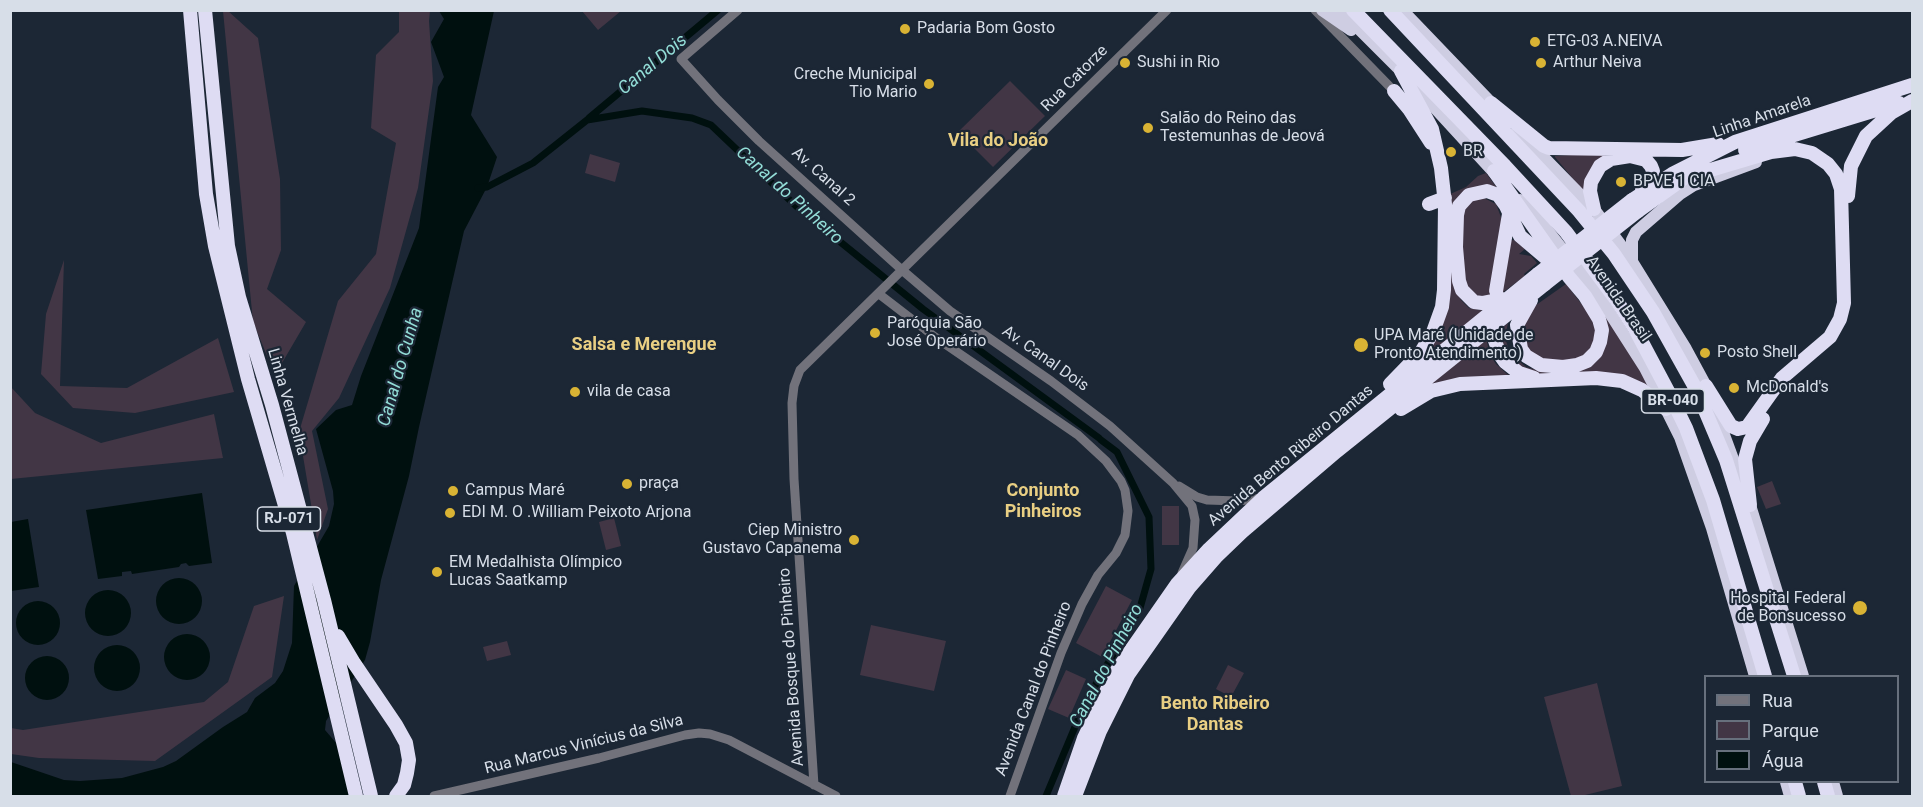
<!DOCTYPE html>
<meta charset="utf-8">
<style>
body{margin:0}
#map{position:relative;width:1923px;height:807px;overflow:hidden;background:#1c2735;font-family:Roboto,sans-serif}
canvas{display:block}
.frame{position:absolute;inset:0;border:12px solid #d7dee8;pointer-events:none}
.legend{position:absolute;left:1704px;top:675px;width:195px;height:108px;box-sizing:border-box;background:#1c2735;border:2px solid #67707d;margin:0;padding:8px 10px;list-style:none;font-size:18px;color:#d7dee8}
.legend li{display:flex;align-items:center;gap:12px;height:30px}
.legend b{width:30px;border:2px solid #67707d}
</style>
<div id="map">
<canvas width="1923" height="807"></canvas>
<div class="frame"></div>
<ul class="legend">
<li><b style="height:8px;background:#72727b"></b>Rua</li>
<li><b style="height:16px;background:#423645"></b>Parque</li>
<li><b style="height:16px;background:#00100f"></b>Água</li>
</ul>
</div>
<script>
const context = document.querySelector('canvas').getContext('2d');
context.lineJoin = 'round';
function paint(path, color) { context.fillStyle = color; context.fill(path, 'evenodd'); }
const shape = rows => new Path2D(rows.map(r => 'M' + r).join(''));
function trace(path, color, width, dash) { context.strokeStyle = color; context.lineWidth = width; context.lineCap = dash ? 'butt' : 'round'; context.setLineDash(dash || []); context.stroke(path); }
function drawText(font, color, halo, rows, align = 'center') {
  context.font = font + ' Roboto,sans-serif'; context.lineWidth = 4.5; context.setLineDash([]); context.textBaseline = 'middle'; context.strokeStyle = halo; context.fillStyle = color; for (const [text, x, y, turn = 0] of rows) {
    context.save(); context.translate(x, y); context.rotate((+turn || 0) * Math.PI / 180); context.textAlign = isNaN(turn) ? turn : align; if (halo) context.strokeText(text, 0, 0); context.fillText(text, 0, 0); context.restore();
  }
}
paint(shape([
 [223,11,228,11,258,38,280,179,281,250,267,289,306,322,275,375,253,322],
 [399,11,430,11,429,21,433,81,418,188,390,288,339,398,312,431,328,509,317,540,299,432,338,301,376,254,396,143,371,128,376,55,399,32],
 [582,11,621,11,598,30],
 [1010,81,1045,116,993,167,958,132],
 [1606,153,1587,196,1555,157,1555,156],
 [590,154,620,163,615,182,585,173],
 [1486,173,1503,196,1463,195,1456,289,1461,300,1469,308,1482,310,1479,316,1417,364,1438,331,1448,195,1466,187,1478,176],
 [1484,198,1496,204,1504,225,1489,300,1482,301,1462,286,1462,209,1472,200],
 [1514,240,1525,249,1519,254,1531,256,1537,263,1524,274,1525,276,1502,293,1509,241],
 [64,260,60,386,127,388,218,338,234,392,135,413,73,408,41,374,46,314],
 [1576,276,1622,338,1657,398,1643,388,1539,376,1511,365,1497,332,1508,323,1505,338,1510,353,1526,367,1550,373,1565,373,1587,368,1597,361,1607,342],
 [1566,284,1594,320,1598,337,1585,358,1546,364,1525,351,1522,318,1529,310],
 [1486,338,1490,355,1496,364,1507,374,1516,378,1411,398],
 [10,386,35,413,101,443,214,414,223,458,11,479],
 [1772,481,1781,504,1766,509,1757,487],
 [1162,506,1179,506,1179,545,1162,545],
 [614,518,621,546,606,550,599,522],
 [1106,586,1132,600,1102,657,1076,643],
 [284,596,272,677,155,761,39,758,11,754,11,728,23,730,204,702,228,682,254,606],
 [871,625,946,641,934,691,860,675],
 [507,641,511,655,487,661,483,647],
 [1228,665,1244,673,1231,697,1216,689],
 [1066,670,1086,679,1069,718,1048,709],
 [1597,683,1622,786,1581,796,1571,796,1544,697]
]), '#423645');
paint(shape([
 [439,11,494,11,471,115,497,157,487,187,464,231,419,427,409,476,381,580,370,642,365,660,326,721,325,730,337,744,350,796,11,796,11,762,64,780,80,781,122,778,163,767,176,761,223,727,247,712,255,698,275,683,283,671,292,643,294,586,329,526,334,504,333,491,316,429,336,410,352,405,361,376,419,228,438,87,444,77,431,42,444,19],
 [202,493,212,563,189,566,186,563,181,564,179,567,132,574,131,571,122,572,122,576,98,579,86,510],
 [28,519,39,587,11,591,11,522],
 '156 601a23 23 0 1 1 46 0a23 23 0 1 1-46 0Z',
 '85 613a23 23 0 1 1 46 0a23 23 0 1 1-46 0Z',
 '16 623a22 22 0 1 1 44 0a22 22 0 1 1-44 0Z',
 '164 657a23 23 0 1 1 46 0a23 23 0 1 1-46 0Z',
 '94 668a23 23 0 1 1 46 0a23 23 0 1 1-46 0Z',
 '25 678a22 22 0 1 1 44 0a22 22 0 1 1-44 0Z'
]), '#00100f');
trace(shape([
 [589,118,718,10],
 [478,188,487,187,533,163,587,120,642,111,692,118,711,125,796,206,923,309,1099,438],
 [1046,796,1085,703,1140,608,1151,569,1149,517,1117,452,1101,440]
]), '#00100f', 7);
trace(shape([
 [738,10,681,59,718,100,759,141,902,270,950,311,1051,381,1110,426,1173,483,1192,506,1195,520,1193,548,1182,573],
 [1315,10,1394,91],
 [879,294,935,337,1078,435,1106,461,1121,481,1125,490,1128,511,1125,535,1116,553,1098,575,1082,604,1061,653,1010,796],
 [1179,486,1197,497,1207,500,1238,501,1263,498],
 [814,785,794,479,792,403,794,386,800,370,1167,10],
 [434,796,599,758,685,735,699,733,710,734,729,740,836,796]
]), '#72727b', 9);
trace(shape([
 [1322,10,1351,30],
 [1340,10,1401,71,1500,179],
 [1402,10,1497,109],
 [1517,130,1594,209,1626,252,1686,349,1706,386,1750,505,1803,676],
 [1520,200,1540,221,1597,293,1645,368,1666,409,1680,437,1712,528,1755,676],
 [1632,260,1632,240,1636,232,1680,194,1694,185,1756,162],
 [1786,782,1790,796],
 [1833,782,1837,796]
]), '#cecde2', 12);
trace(shape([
 [190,10,206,194,215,246,248,379,293,533,356,796],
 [205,10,228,246,239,297,272,405,324,600,371,796],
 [1353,10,1505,166,1566,232,1615,298,1635,329,1669,393,1686,428,1713,500,1765,676],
 [1390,10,1579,211,1614,254,1653,312,1696,389,1726,460,1794,676],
 [1394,91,1409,109,1431,143],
 [1491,103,1544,146,1549,148,1682,150,1718,144],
 [1745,150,1899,103],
 [1494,171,1569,277,1585,296,1599,319,1602,330,1600,342,1596,352,1587,361,1577,365,1563,367,1541,365,1526,356,1521,349,1517,325,1531,300],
 [1680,179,1771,152,1795,149,1812,153,1828,164,1836,174,1841,189,1844,303,1840,319,1830,337,1782,378,1747,427,1738,429,1731,426,1706,386],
 [1848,196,1851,166,1866,136,1891,113,1912,101],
 [1632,200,1672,174,1735,142,1912,85],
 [1429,204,1445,198],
 [1594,209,1590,191,1591,182,1600,166,1611,159,1630,156,1646,160,1651,166,1653,171,1652,176,1642,189],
 [1638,211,1687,176],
 [1496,291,1509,214],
 [1502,299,1482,303,1474,302,1462,290,1459,281,1456,247,1457,215,1459,206,1469,195,1487,191,1498,195,1506,206,1520,236,1553,264],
 [1493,335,1500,355,1505,362,1519,373,1534,378],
 [1390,384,1421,352,1433,332,1442,307,1444,290,1445,204,1441,168,1432,129,1401,71],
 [1401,409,1431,391,1460,384,1596,378,1622,381,1642,390,1666,409],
 [1750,505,1745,459,1750,441,1763,419],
 [338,636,354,663,396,725,406,743,409,760,407,773,404,785,396,796],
 [1795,782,1799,796],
 [1824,782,1828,796],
 [1064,796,1084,738,1115,673,1177,584,1209,549,1263,498,1538,274],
 [1075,796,1100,731,1128,675,1189,588,1217,556,1242,532,1337,451,1545,284]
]), '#dedcf3', 14);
trace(shape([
 [1538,274,1632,200],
 [1545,284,1638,211]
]), '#dedcf3', 14);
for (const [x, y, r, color] of [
 [905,29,6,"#d9b334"],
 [1535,42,6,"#d9b334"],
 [1125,63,6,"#d9b334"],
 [1541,63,6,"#d9b334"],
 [929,84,6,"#d9b334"],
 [1148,128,6,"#d9b334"],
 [1451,152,6,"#d9b334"],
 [1621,182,6,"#d9b334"],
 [875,333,6,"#d9b334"],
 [1361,345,8,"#d9b334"],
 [1705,353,6,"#d9b334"],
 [1734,388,6,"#d9b334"],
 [575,392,6,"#d9b334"],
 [627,484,6,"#d9b334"],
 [453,491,6,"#d9b334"],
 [450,513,6,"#d9b334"],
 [854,540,6,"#d9b334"],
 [437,572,6,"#d9b334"],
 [1860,608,8,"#d9b334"]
]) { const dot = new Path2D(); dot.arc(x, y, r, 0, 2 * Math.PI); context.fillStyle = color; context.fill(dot); trace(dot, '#1c2735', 2); }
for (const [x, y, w] of [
 [1673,401,63],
 [289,519,63]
]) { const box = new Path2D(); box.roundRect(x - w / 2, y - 12, w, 24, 4.5); context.fillStyle = '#1c2735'; context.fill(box); trace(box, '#d7dee8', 1.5); }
drawText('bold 15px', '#d7dee8', null, [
 ["BR-040",1673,401],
 ["RJ-071",289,519]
]);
drawText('16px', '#d7dee8', '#1c2735', [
 ["Padaria Bom Gosto",917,29],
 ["ETG-03 A.NEIVA",1547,42],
 ["Sushi in Rio",1137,63],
 ["Arthur Neiva",1553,63],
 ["Creche Municipal",917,75,"right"],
 ["Tio Mario",917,93,"right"],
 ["Salão do Reino das",1160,119],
 ["Testemunhas de Jeová",1160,137],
 ["BR",1463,152],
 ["BPVE 1 CIA",1633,182],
 ["Paróquia São",887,324],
 ["José Operário",887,342],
 ["UPA Maré (Unidade de",1374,336],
 ["Pronto Atendimento)",1374,354],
 ["Posto Shell",1717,353],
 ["McDonald's",1746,388],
 ["vila de casa",587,392],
 ["praça",639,484],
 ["Campus Maré",465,491],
 ["EDI M. O .William Peixoto Arjona",462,513],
 ["Ciep Ministro",842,531,"right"],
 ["Gustavo Capanema",842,549,"right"],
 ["EM Medalhista Olímpico",449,563],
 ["Lucas Saatkamp",449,581],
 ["Hospital Federal",1846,599,"right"],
 ["de Bonsucesso",1846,617,"right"]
], 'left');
drawText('16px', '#d7dee8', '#1c2735', [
 ["Rua Catorze",1075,79,-45],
 ["Linha Amarela",1762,117,-19],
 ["Av. Canal 2",823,177,42],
 ["Avenida Brasil",1618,299,55],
 ["Av. Canal Dois",1045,359,35],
 ["Linha Vermelha",287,402,74],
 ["Avenida Bento Ribeiro Dantas",1291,456,-40],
 ["Avenida Bosque do Pinheiro",792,667,-94],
 ["Avenida Canal do Pinheiro",1034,689,-69],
 ["Rua Marcus Vinícius da Silva",584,745,-14]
]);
drawText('italic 18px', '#93ddd7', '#1c2735', [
 ["Canal Dois",653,65,-40],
 ["Canal do Pinheiro",789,196,42],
 ["Canal do Cunha",401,367,-74],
 ["Canal do Pinheiro",1107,666,-62]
]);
drawText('bold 18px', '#e9cf83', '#1c2735', [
 ["Vila do João",998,141],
 ["Salsa e Merengue",644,345],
 ["Conjunto",1043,491],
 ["Pinheiros",1043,512],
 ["Bento Ribeiro",1215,704],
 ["Dantas",1215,725]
]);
</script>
